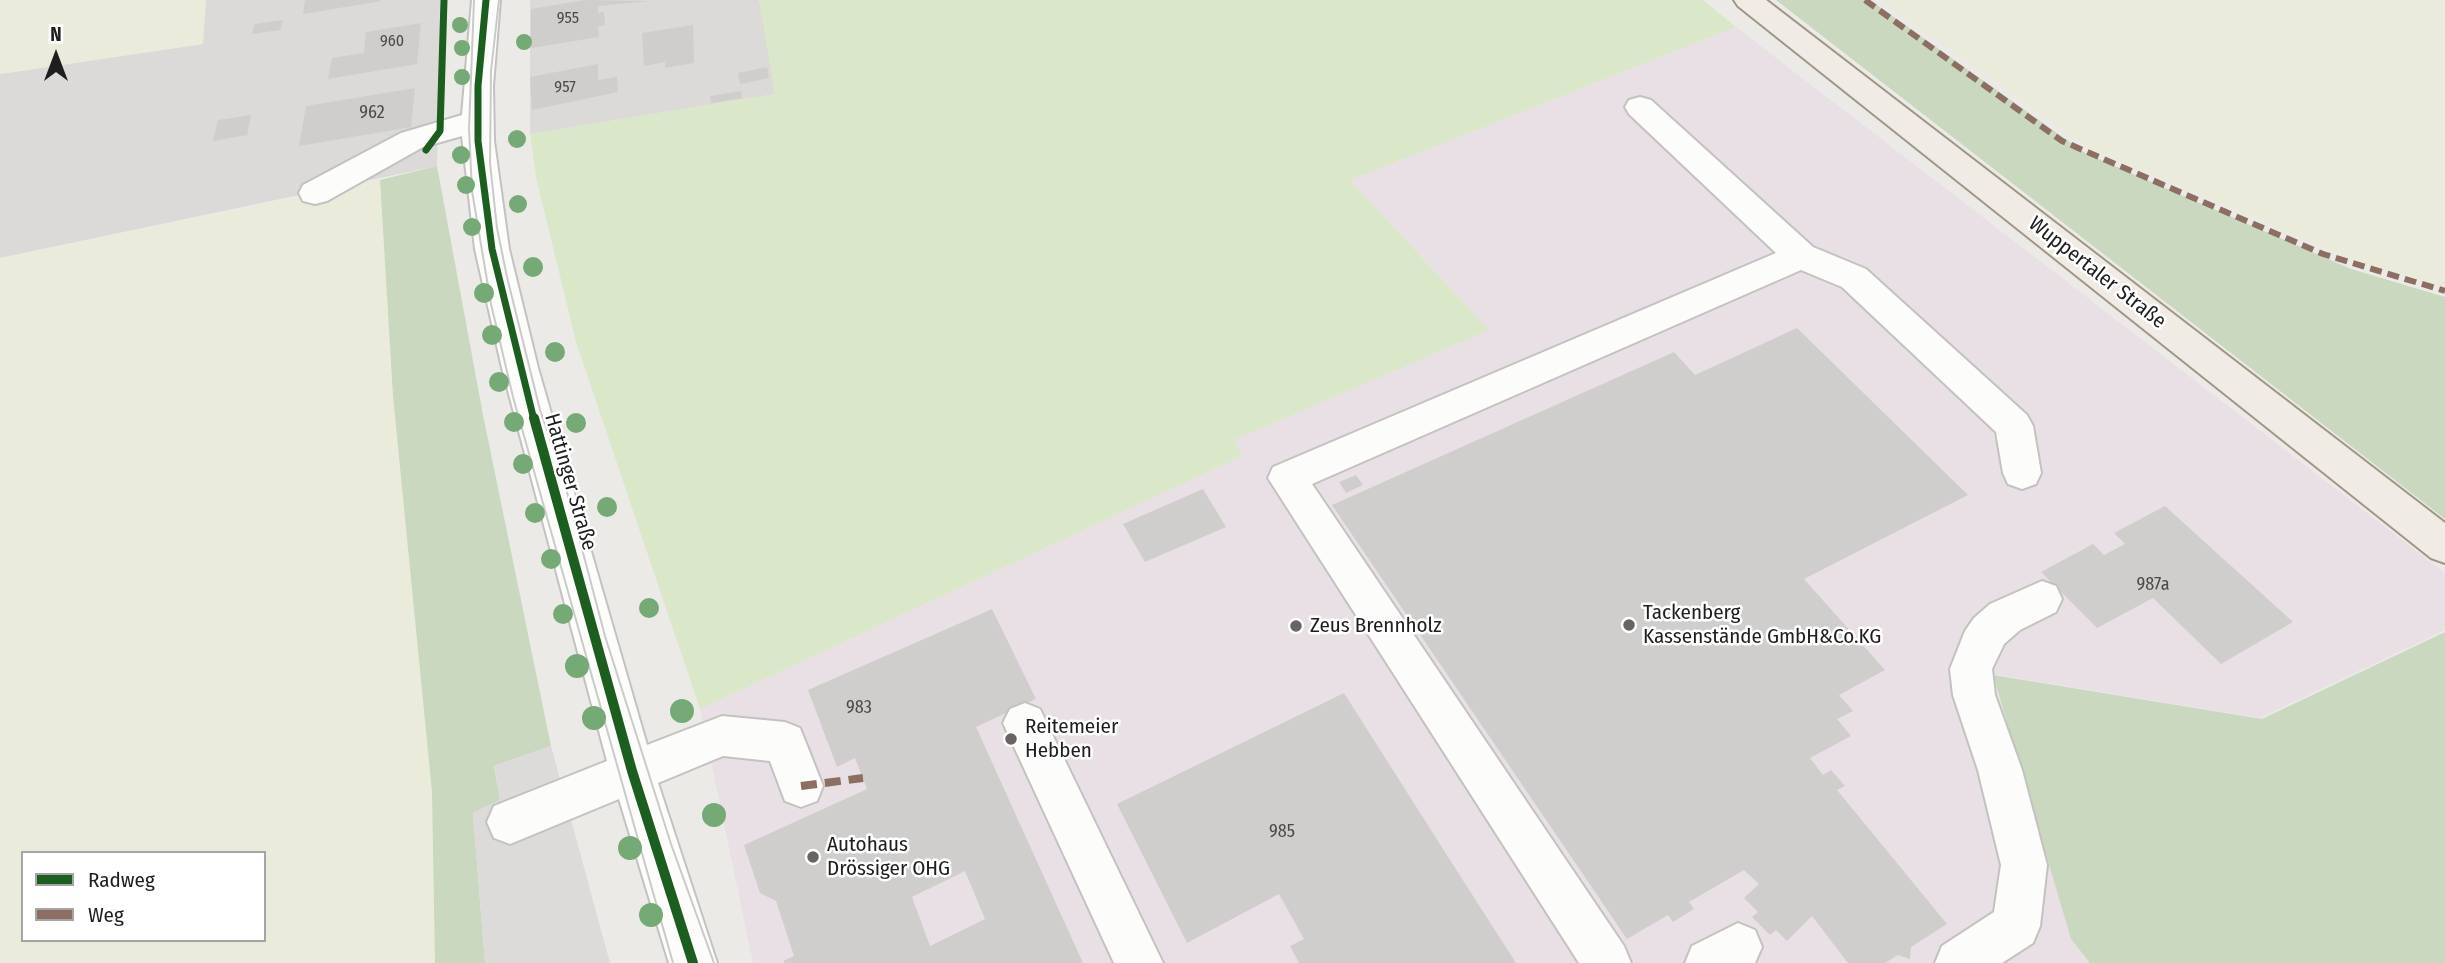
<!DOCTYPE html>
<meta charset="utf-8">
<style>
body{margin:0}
#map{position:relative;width:2445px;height:963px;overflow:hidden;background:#eceae7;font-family:"Fira Sans Condensed",sans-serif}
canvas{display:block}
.legend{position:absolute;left:21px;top:851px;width:245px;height:91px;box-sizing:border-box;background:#fff;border:2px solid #a5a5a5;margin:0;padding:9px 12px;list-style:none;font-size:21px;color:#1e1e1e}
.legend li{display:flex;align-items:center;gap:14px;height:35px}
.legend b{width:35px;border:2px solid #a5a5a5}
.north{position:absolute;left:21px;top:21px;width:70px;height:70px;-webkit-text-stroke:5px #fff;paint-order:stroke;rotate:0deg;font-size:19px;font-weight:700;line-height:28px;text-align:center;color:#1e1e1e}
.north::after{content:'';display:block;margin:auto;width:24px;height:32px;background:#1e1e1e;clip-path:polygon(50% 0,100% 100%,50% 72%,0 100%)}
</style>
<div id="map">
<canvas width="2445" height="963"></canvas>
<ul class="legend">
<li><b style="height:9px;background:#1b5e20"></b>Radweg</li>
<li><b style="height:9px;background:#8d6e63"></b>Weg</li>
</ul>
<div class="north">N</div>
</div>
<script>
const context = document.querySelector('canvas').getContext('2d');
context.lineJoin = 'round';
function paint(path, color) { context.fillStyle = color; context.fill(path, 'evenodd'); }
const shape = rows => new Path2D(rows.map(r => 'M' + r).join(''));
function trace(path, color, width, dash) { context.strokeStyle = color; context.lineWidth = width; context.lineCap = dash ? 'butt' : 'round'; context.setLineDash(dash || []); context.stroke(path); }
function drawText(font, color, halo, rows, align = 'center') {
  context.font = font + ' "Fira Sans Condensed",sans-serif'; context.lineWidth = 5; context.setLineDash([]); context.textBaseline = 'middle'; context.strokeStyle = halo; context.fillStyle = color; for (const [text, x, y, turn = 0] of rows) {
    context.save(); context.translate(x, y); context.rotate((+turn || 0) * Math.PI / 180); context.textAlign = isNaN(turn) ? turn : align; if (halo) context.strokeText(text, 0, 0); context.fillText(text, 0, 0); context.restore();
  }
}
paint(shape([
 [206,0,440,0,437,166,0,258,0,74,202,44],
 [530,0,759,0,776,94,530,134]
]), '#dbdad8');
paint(shape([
 [1736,27,2445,573,2445,630,2260,718,1992,674,2071,938,2090,963,753,963,700,709,1242,456,1233,440,1489,330,1350,180]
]), '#e9e0e5');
paint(shape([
 [0,0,206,0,203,44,0,74],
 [1881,0,2445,0,2445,287,2359,262,2090,149],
 [380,180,393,396,432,792,435,963,0,963,0,258],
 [23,853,264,853,264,940,23,940]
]), '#ebebdb');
paint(shape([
 [759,0,1703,0,1736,27,1350,180,1489,330,1234,440,1242,456,700,709,576,342,536,177,530,134,775,94]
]), '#dae7c8');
paint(shape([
 [1776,0,1870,0,2085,153,2351,269,2445,297,2445,519],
 [437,166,483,415,551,746,494,766,500,800,473,813,485,963,435,963,432,792,393,396,380,180],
 [2445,632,2445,963,2090,963,2071,939,1993,675,2262,719]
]), '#c9d8be');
paint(shape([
 [551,746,610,963,485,963,473,813,500,800,494,766]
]), '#dcdbda');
paint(shape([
 [305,0,381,0,381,1,303,14],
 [585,0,650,1,598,6,598,13,604,12,605,25,598,27,599,37,531,48,531,9],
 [283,20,280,30,252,34,255,24],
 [421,23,417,64,328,79,332,58,364,53,366,32],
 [693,25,694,63,665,68,665,62,644,66,642,33],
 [598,64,598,80,617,77,618,92,532,110,530,77],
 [767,67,769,78,740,84,738,73],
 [415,88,411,127,299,146,306,106],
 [741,91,742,98,711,103,710,96],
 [251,115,247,135,213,141,218,120],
 [1797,328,1968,495,1804,579,1885,670,1839,695,1853,711,1837,719,1851,736,1810,758,1823,775,1831,770,1845,786,1837,790,1947,924,1911,947,1910,959,1898,955,1885,963,1848,963,1812,916,1787,941,1776,930,1770,935,1752,917,1758,912,1744,898,1759,884,1744,870,1689,902,1694,909,1673,922,1668,915,1627,939,1332,505,1674,352,1695,375],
 [1356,475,1363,485,1346,493,1339,482],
 [1203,489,1226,527,1145,562,1123,524],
 [2165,506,2293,622,2221,664,2153,598,2097,628,2041,572,2093,544,2104,555,2125,544,2114,533],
 [992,609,1036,699,976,727,1083,963,784,963,783,961,794,956,776,901,760,893,744,845,867,789,855,758,837,767,808,690],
 [965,871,985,919,930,946,912,897],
 [1344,693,1450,860,1516,963,1299,963,1290,946,1304,939,1279,894,1187,943,1117,804]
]), '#d0cecc');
const minor = shape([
 [472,0,500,0,493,86,494,141,509,249,538,368,647,745,722,716,785,722,800,728,823,786,817,801,801,807,785,801,770,761,723,756,658,783,717,963,669,963,619,799,510,844,494,838,487,822,494,806,607,761,502,368,475,249,462,136,423,147,327,201,315,204,303,201,299,193,303,185,401,133,462,115,472,0],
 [1640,97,1651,100,1813,247,1866,269,2027,415,2033,426,2041,473,2036,484,2022,489,2008,484,2003,473,1996,432,1842,287,1801,270,1312,484,1624,946,1631,963,1579,963,1268,478,1273,467,1776,253,1629,114,1625,107,1629,100,1640,97],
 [2042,581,2056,586,2062,599,2056,612,2020,630,2004,644,1992,669,1995,695,2022,770,2047,865,2040,926,2033,943,2002,963,1935,963,1942,946,1994,912,2001,865,1978,770,1953,695,1950,669,1965,631,1974,618,1990,604,2042,581],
 [1025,703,1040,709,1163,963,1114,963,1003,723,1010,709,1025,703],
 [1738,923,1755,930,1762,947,1755,963,1685,963,1692,946,1738,923]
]);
const major = shape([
 [1734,0,1766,0,2445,523,2445,563,2431,558,1738,6,1734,0]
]);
trace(minor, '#c3c2c1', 4);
trace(major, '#a09686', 4);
paint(minor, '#fcfcfb');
paint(major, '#f0ebe5');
trace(shape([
 [474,0,469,129,472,191,491,304,513,397,673,963],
 [499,0,491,71,490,163,497,228,507,277,540,410,562,473,605,636,671,844,714,963]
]), '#cacac9', 2);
trace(shape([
 [1865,0,2062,141,2323,254,2445,291]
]), '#8d6e63', 6, [12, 6]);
trace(shape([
 [801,786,863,778]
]), '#8d6e63', 8, [16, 8]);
trace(shape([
 [486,0,478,86,478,141,492,249,534,420],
 [426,150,440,131,444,0]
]), '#1b5e20', 7);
trace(shape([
 [534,418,632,771,693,963]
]), '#1b5e20', 10);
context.fillStyle = '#75a975';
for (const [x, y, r] of [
 [460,25,8],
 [524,42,8],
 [462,48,8],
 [462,77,8],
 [517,139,9],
 [461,155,9],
 [466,185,9],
 [518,204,9],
 [472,227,9],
 [533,267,10],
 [484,293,10],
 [492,335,10],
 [555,352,10],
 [499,382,10],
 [514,422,10],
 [576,423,10],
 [523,464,10],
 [607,507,10],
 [535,513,10],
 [551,559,10],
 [649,608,10],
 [563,614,10],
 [577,666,12],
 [682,711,12],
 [594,718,12],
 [714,815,12],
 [630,848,12],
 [651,915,12]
]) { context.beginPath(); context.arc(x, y, r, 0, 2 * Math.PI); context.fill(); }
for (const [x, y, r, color] of [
 [1629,625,7,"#666564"],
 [1296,626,7,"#666564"],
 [1011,739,7,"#666564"],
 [813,857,7,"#666564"]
]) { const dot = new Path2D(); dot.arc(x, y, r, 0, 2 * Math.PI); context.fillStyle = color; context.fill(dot); trace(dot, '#fff', 2.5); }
drawText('16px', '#4a4a4a', null, [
 ["955",568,19],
 ["960",392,42],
 ["957",565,88]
]);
drawText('18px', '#4a4a4a', null, [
 ["962",372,113],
 ["987a",2153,585],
 ["983",859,708],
 ["985",1282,832]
]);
drawText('21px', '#1e1e1e', '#fff', [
 ["Wuppertaler Straße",2097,273,38],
 ["Hattinger Straße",570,482,74]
]);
drawText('21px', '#1e1e1e', '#fff', [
 ["Tackenberg",1643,613],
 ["Kassenstände GmbH&Co.KG",1643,637],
 ["Zeus Brennholz",1310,626],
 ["Reitemeier",1025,727],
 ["Hebben",1025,751],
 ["Autohaus",827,845],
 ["Drössiger OHG",827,869]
], 'left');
</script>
